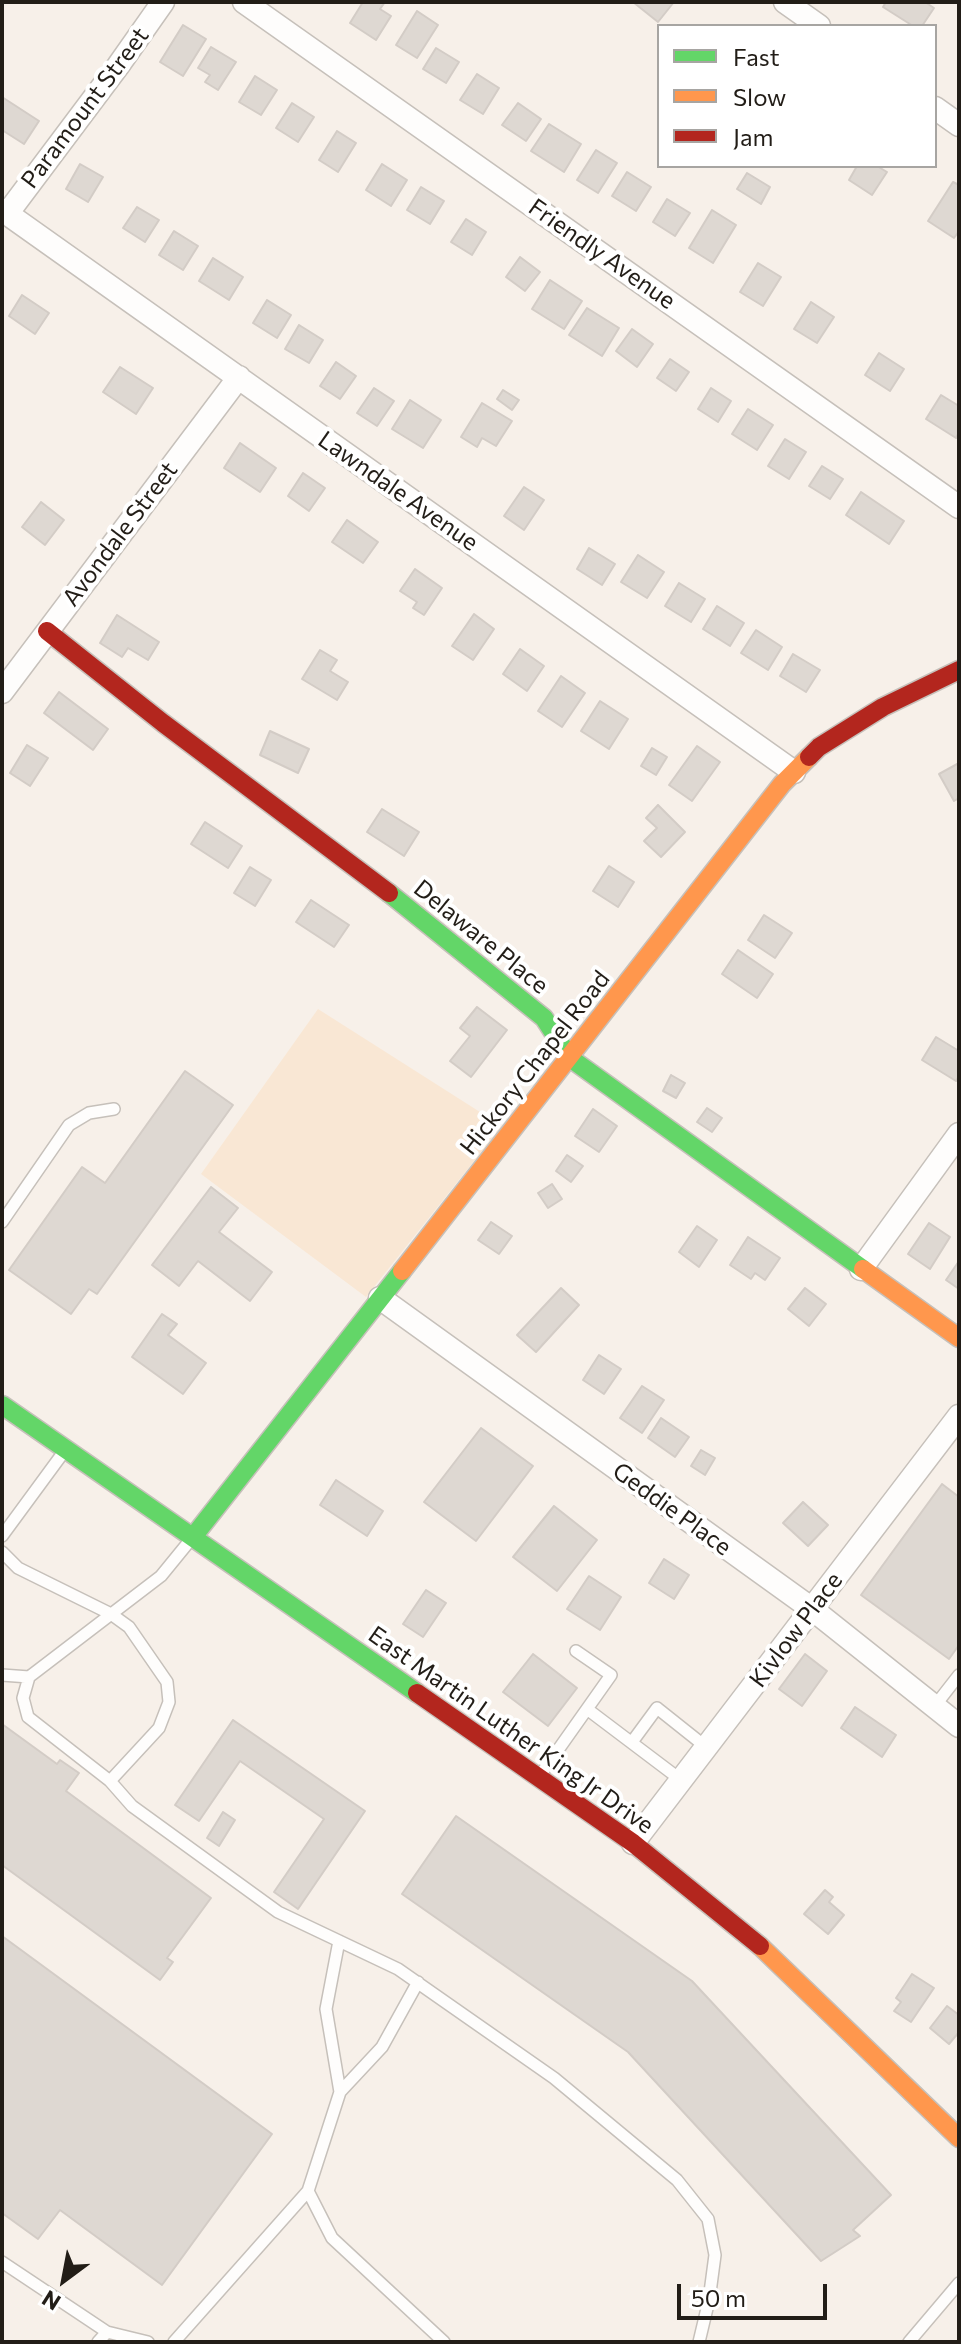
<!DOCTYPE html>
<style>
body{margin:0}
#map{position:relative;width:961px;height:2344px;overflow:hidden;background:#f7f0e9;font-family:Commissioner,sans-serif}
canvas{display:block}
.frame{position:absolute;inset:0;border:4px solid #221d17;pointer-events:none}
.legend{position:absolute;left:657px;top:24px;width:280px;height:144px;box-sizing:border-box;background:#fff;border:2px solid #a7a5a2;margin:0;padding:10px 14px;list-style:none;font-size:24px;color:#221d17}
.legend li{display:flex;align-items:center;gap:16px;height:40px}
.legend b{width:40px;border:2px solid #a7a5a2}
.north{position:absolute;left:24px;top:2240px;width:80px;height:80px;-webkit-text-stroke:6px #fff;paint-order:stroke;rotate:212deg;font-size:22px;font-weight:700;line-height:32px;text-align:center;color:#221d17}
.north::after{content:'';display:block;margin:auto;width:28px;height:36px;background:#221d17;clip-path:polygon(50% 0,100% 100%,50% 72%,0 100%)}
.scale{position:absolute;left:677px;top:2284px;width:150px;height:36px;box-sizing:border-box;border:4px solid #221d17;border-top:0;padding-left:10px;font-size:24px;line-height:28px;white-space:nowrap;color:#221d17;-webkit-text-stroke:6px #fff;paint-order:stroke}
</style>
<div id="map">
<canvas width="961" height="2344"></canvas>
<div class="frame"></div>
<ul class="legend">
<li><b style="height:10px;background:#63d668"></b>Fast</li>
<li><b style="height:10px;background:#ff974d"></b>Slow</li>
<li><b style="height:10px;background:#b3261e"></b>Jam</li>
</ul>
<div class="north">N</div>
<div class="scale">50 m</div>
</div>
<script>
const context = document.querySelector('canvas').getContext('2d');
context.lineJoin = 'round';
function paint(path, color) { context.fillStyle = color; context.fill(path, 'evenodd'); }
const shape = rows => new Path2D(rows.map(r => 'M' + r).join(''));
function trace(path, color, width, dash) { context.strokeStyle = color; context.lineWidth = width; context.lineCap = dash ? 'butt' : 'round'; context.setLineDash(dash || []); context.stroke(path); }
function drawText(font, color, halo, rows, align = 'center') {
  context.font = font + ' Commissioner,sans-serif'; context.lineWidth = 8; context.setLineDash([]); context.textBaseline = 'middle'; context.strokeStyle = halo; context.fillStyle = color; for (const [text, x, y, turn = 0] of rows) {
    context.save(); context.translate(x, y); context.rotate((+turn || 0) * Math.PI / 180); context.textAlign = isNaN(turn) ? turn : align; if (halo) context.strokeText(text, 0, 0); context.fillText(text, 0, 0); context.restore();
  }
}
paint(shape([
 [318,1009,502,1126,366,1297,201,1174]
]), '#f9e7d4');
const building = shape([
 [363,2,385,2,380,9,391,16,376,40,350,23,363,2],
 [633,2,674,2,658,22,633,2],
 [886,2,925,2,934,8,922,26,913,26,883,7,886,2],
 [417,11,438,25,417,58,396,45,417,11],
 [183,25,206,39,183,76,160,62,183,25],
 [211,47,236,62,218,90,205,82,210,75,198,68,211,47],
 [436,48,459,62,446,83,423,69,436,48],
 [477,74,499,88,483,114,460,100,477,74],
 [255,76,277,90,261,115,239,102,255,76],
 [2,97,39,121,24,144,2,130,2,97],
 [292,103,314,117,298,142,276,128,292,103],
 [518,103,541,119,526,141,502,125,518,103],
 [549,124,581,144,564,172,531,151,549,124],
 [337,131,356,143,338,172,319,160,337,131],
 [596,150,617,163,598,193,577,180,596,150],
 [80,164,103,177,88,202,66,189,80,164],
 [382,164,407,180,391,206,366,190,382,164],
 [857,166,877,166,887,172,872,195,849,180,857,166],
 [627,172,651,187,636,211,612,196,627,172],
 [747,173,770,187,761,204,737,189,747,173],
 [953,182,959,185,959,231,954,238,928,221,953,182],
 [421,187,444,201,430,224,407,210,421,187],
 [667,199,690,213,675,236,653,222,667,199],
 [137,207,159,220,145,242,123,228,137,207],
 [712,210,736,225,713,263,689,248,712,210],
 [466,219,486,232,472,255,451,242,466,219],
 [174,231,198,246,183,270,159,255,174,231],
 [520,257,540,272,525,291,506,277,520,257],
 [213,258,243,277,229,300,199,281,213,258],
 [758,263,781,277,763,306,740,292,758,263],
 [550,280,582,301,564,329,532,309,550,280],
 [22,295,49,313,35,334,9,316,22,295],
 [267,300,291,315,277,338,253,323,267,300],
 [811,302,834,317,817,343,794,329,811,302],
 [587,308,619,328,602,356,569,335,587,308],
 [299,325,323,340,309,363,285,349,299,325],
 [632,329,653,344,637,367,616,351,632,329],
 [879,353,904,369,890,391,865,375,879,353],
 [670,359,689,372,676,391,657,378,670,359],
 [336,362,356,376,340,399,320,386,336,362],
 [120,367,153,388,136,414,103,392,120,367],
 [374,388,394,401,377,426,357,413,374,388],
 [711,388,731,401,718,422,698,409,711,388],
 [503,390,519,400,512,410,497,399,503,390],
 [941,395,959,406,959,432,956,438,926,419,941,395],
 [410,400,441,420,423,448,392,429,410,400],
 [482,403,512,421,496,446,482,438,477,447,461,437,482,403],
 [748,409,773,425,757,450,732,434,748,409],
 [785,439,806,452,789,479,768,466,785,439],
 [240,443,276,468,260,492,224,468,240,443],
 [822,466,843,479,830,499,809,486,822,466],
 [303,473,325,488,309,511,288,496,303,473],
 [524,487,544,500,524,530,504,516,524,487],
 [861,492,904,521,889,544,846,515,861,492],
 [41,502,64,520,45,545,22,527,41,502],
 [347,520,378,542,363,563,332,542,347,520],
 [589,548,615,564,602,585,577,569,589,548],
 [638,555,664,572,647,598,621,582,638,555],
 [415,569,442,588,424,615,413,608,417,602,400,591,415,569],
 [679,583,705,599,691,622,665,606,679,583],
 [717,606,744,623,730,646,703,629,717,606],
 [474,614,494,629,473,660,452,646,474,614],
 [117,615,159,642,148,660,128,648,122,657,100,643,117,615],
 [756,630,782,647,768,670,741,653,756,630],
 [520,649,544,666,527,691,503,674,520,649],
 [320,650,337,660,330,671,348,682,337,700,302,679,320,650],
 [793,654,820,670,806,692,780,676,793,654],
 [561,676,585,693,562,727,538,711,561,676],
 [59,692,108,729,93,750,44,713,59,692],
 [600,701,628,719,609,749,581,731,600,701],
 [270,731,309,749,298,773,260,755,270,731],
 [27,745,48,758,30,786,10,773,27,745],
 [697,746,720,762,692,801,669,785,697,746],
 [652,748,667,757,656,775,641,766,652,748],
 [959,763,959,798,954,801,939,774,959,763],
 [658,805,685,832,661,857,644,841,657,828,646,818,658,805],
 [382,809,419,832,404,856,367,832,382,809],
 [205,822,242,846,228,868,191,844,205,822],
 [609,866,634,882,618,907,593,891,609,866],
 [250,867,271,880,255,906,234,893,250,867],
 [311,900,349,925,334,947,296,922,311,900],
 [764,915,792,933,775,958,748,940,764,915],
 [738,950,773,974,757,998,722,974,738,950],
 [477,1007,507,1030,471,1077,450,1061,470,1036,460,1028,477,1007],
 [936,1037,959,1051,959,1076,956,1081,922,1060,936,1037],
 [185,1071,233,1105,97,1294,89,1289,71,1314,9,1270,82,1167,105,1183,185,1071],
 [671,1075,685,1083,676,1098,663,1091,671,1075],
 [707,1108,722,1118,712,1132,697,1122,707,1108],
 [593,1109,617,1126,599,1152,575,1136,593,1109],
 [567,1155,583,1166,571,1182,556,1171,567,1155],
 [552,1184,562,1199,548,1208,538,1193,552,1184],
 [211,1187,238,1208,219,1232,272,1272,250,1301,198,1261,179,1286,152,1265,211,1187],
 [491,1222,512,1236,499,1254,478,1240,491,1222],
 [929,1223,950,1237,930,1269,908,1254,929,1223],
 [697,1226,717,1240,699,1267,679,1252,697,1226],
 [748,1237,780,1258,765,1280,755,1273,751,1279,730,1265,748,1237],
 [959,1261,959,1289,946,1280,959,1261],
 [561,1288,579,1305,536,1352,517,1335,561,1288],
 [805,1288,826,1304,809,1326,788,1309,805,1288],
 [162,1314,177,1324,168,1335,206,1363,183,1394,132,1357,162,1314],
 [599,1355,621,1369,604,1394,583,1380,599,1355],
 [642,1386,664,1400,642,1433,620,1418,642,1386],
 [661,1418,689,1437,675,1457,648,1438,661,1418],
 [481,1428,533,1466,476,1541,424,1502,481,1428],
 [701,1450,715,1458,705,1475,691,1466,701,1450],
 [336,1480,383,1511,367,1536,320,1505,336,1480],
 [942,1484,959,1497,959,1645,949,1659,861,1595,942,1484],
 [803,1502,828,1525,808,1546,783,1523,803,1502],
 [554,1506,597,1540,557,1591,513,1557,554,1506],
 [664,1559,689,1575,674,1599,649,1583,664,1559],
 [589,1576,621,1597,600,1630,567,1609,589,1576],
 [426,1590,446,1603,423,1637,403,1624,426,1590],
 [533,1654,577,1688,548,1726,503,1692,533,1654],
 [805,1654,827,1671,802,1706,779,1689,805,1654],
 [855,1707,896,1735,882,1757,841,1728,855,1707],
 [233,1720,365,1811,298,1909,274,1892,324,1819,240,1761,199,1821,175,1805,233,1720],
 [2,1724,57,1764,60,1760,79,1773,66,1791,211,1898,167,1958,173,1962,160,1980,2,1865,2,1724],
 [223,1812,235,1820,219,1846,207,1838,223,1812],
 [456,1816,692,1981,891,2195,853,2230,860,2236,821,2261,628,2052,402,1894,456,1816],
 [825,1890,833,1897,829,1902,844,1915,828,1934,804,1914,825,1890],
 [2,1936,272,2134,162,2285,60,2210,38,2239,2,2213,2,1936],
 [912,1974,934,1988,911,2022,894,2011,901,2002,896,1998,912,1974],
 [947,2006,959,2015,959,2032,949,2044,930,2028,947,2006]
]);
paint(building, '#ded8d2');
trace(building, '#d3ccc6', 2);
const lane = shape([
 [2,1222,69,1125,89,1113,114,1109],
 [2,1536,63,1453],
 [192,1538,161,1576,29,1677,23,1698,28,1717,110,1781,132,1806,278,1912,398,1969,554,2078,677,2180,708,2219,715,2255,709,2300,699,2342],
 [2,1552,18,1568,111,1614,129,1627,167,1682,169,1702,159,1728,110,1781],
 [2,1675,29,1677],
 [934,1707,959,1675],
 [587,1709,681,1780],
 [632,1742,657,1708,706,1747],
 [541,1774,611,1675,576,1651],
 [339,1941,326,2009,340,2092,382,2047,418,1982],
 [340,2092,308,2191,332,2238,444,2342],
 [2,2262,107,2332],
 [98,2342,107,2332,148,2342],
 [174,2342,308,2191],
 [909,2342,959,2283]
]);
const street = shape([
 [244,2,959,507],
 [785,2,819,26],
 [935,108,959,125],
 [2,210,794,772],
 [7,214,118,66,163,2],
 [2,692,239,377],
 [861,1269,959,1134],
 [380,1298,812,1609,959,1726],
 [633,1843,959,1416]
]);
const fast = shape([
 [389,893,544,1018,570,1058,863,1269],
 [2,1405,417,1693],
 [193,1537,402,1271]
]);
const slow = shape([
 [863,1269,959,1338],
 [402,1271,782,784,809,757],
 [760,1946,959,2138]
]);
const jam = shape([
 [47,631,163,723,389,893],
 [809,757,819,747,883,707,959,670],
 [417,1693,633,1843,760,1946]
]);
trace(lane, '#c6c0ba', 14);
trace(street, '#c6c0ba', 25);
trace(fast, '#c6c0ba', 21);
trace(slow, '#c6c0ba', 21);
trace(jam, '#c6c0ba', 21);
trace(lane, '#fefdfc', 11);
trace(street, '#fefdfc', 22);
trace(fast, '#63d668', 18);
trace(slow, '#ff974d', 18);
trace(jam, '#b3261e', 18);
drawText('24px', '#221d17', '#fff', [
 ["Paramount Street",85,108,-53],
 ["Friendly Avenue",602,254,35],
 ["Lawndale Avenue",398,491,35],
 ["Avondale Street",120,534,-53],
 ["Delaware Place",481,937,39],
 ["Hickory Chapel Road",535,1063,-52],
 ["Geddie Place",672,1509,36],
 ["Kivlow Place",796,1630,-53],
 ["East Martin Luther King Jr Drive",511,1730,35]
]);
</script>
